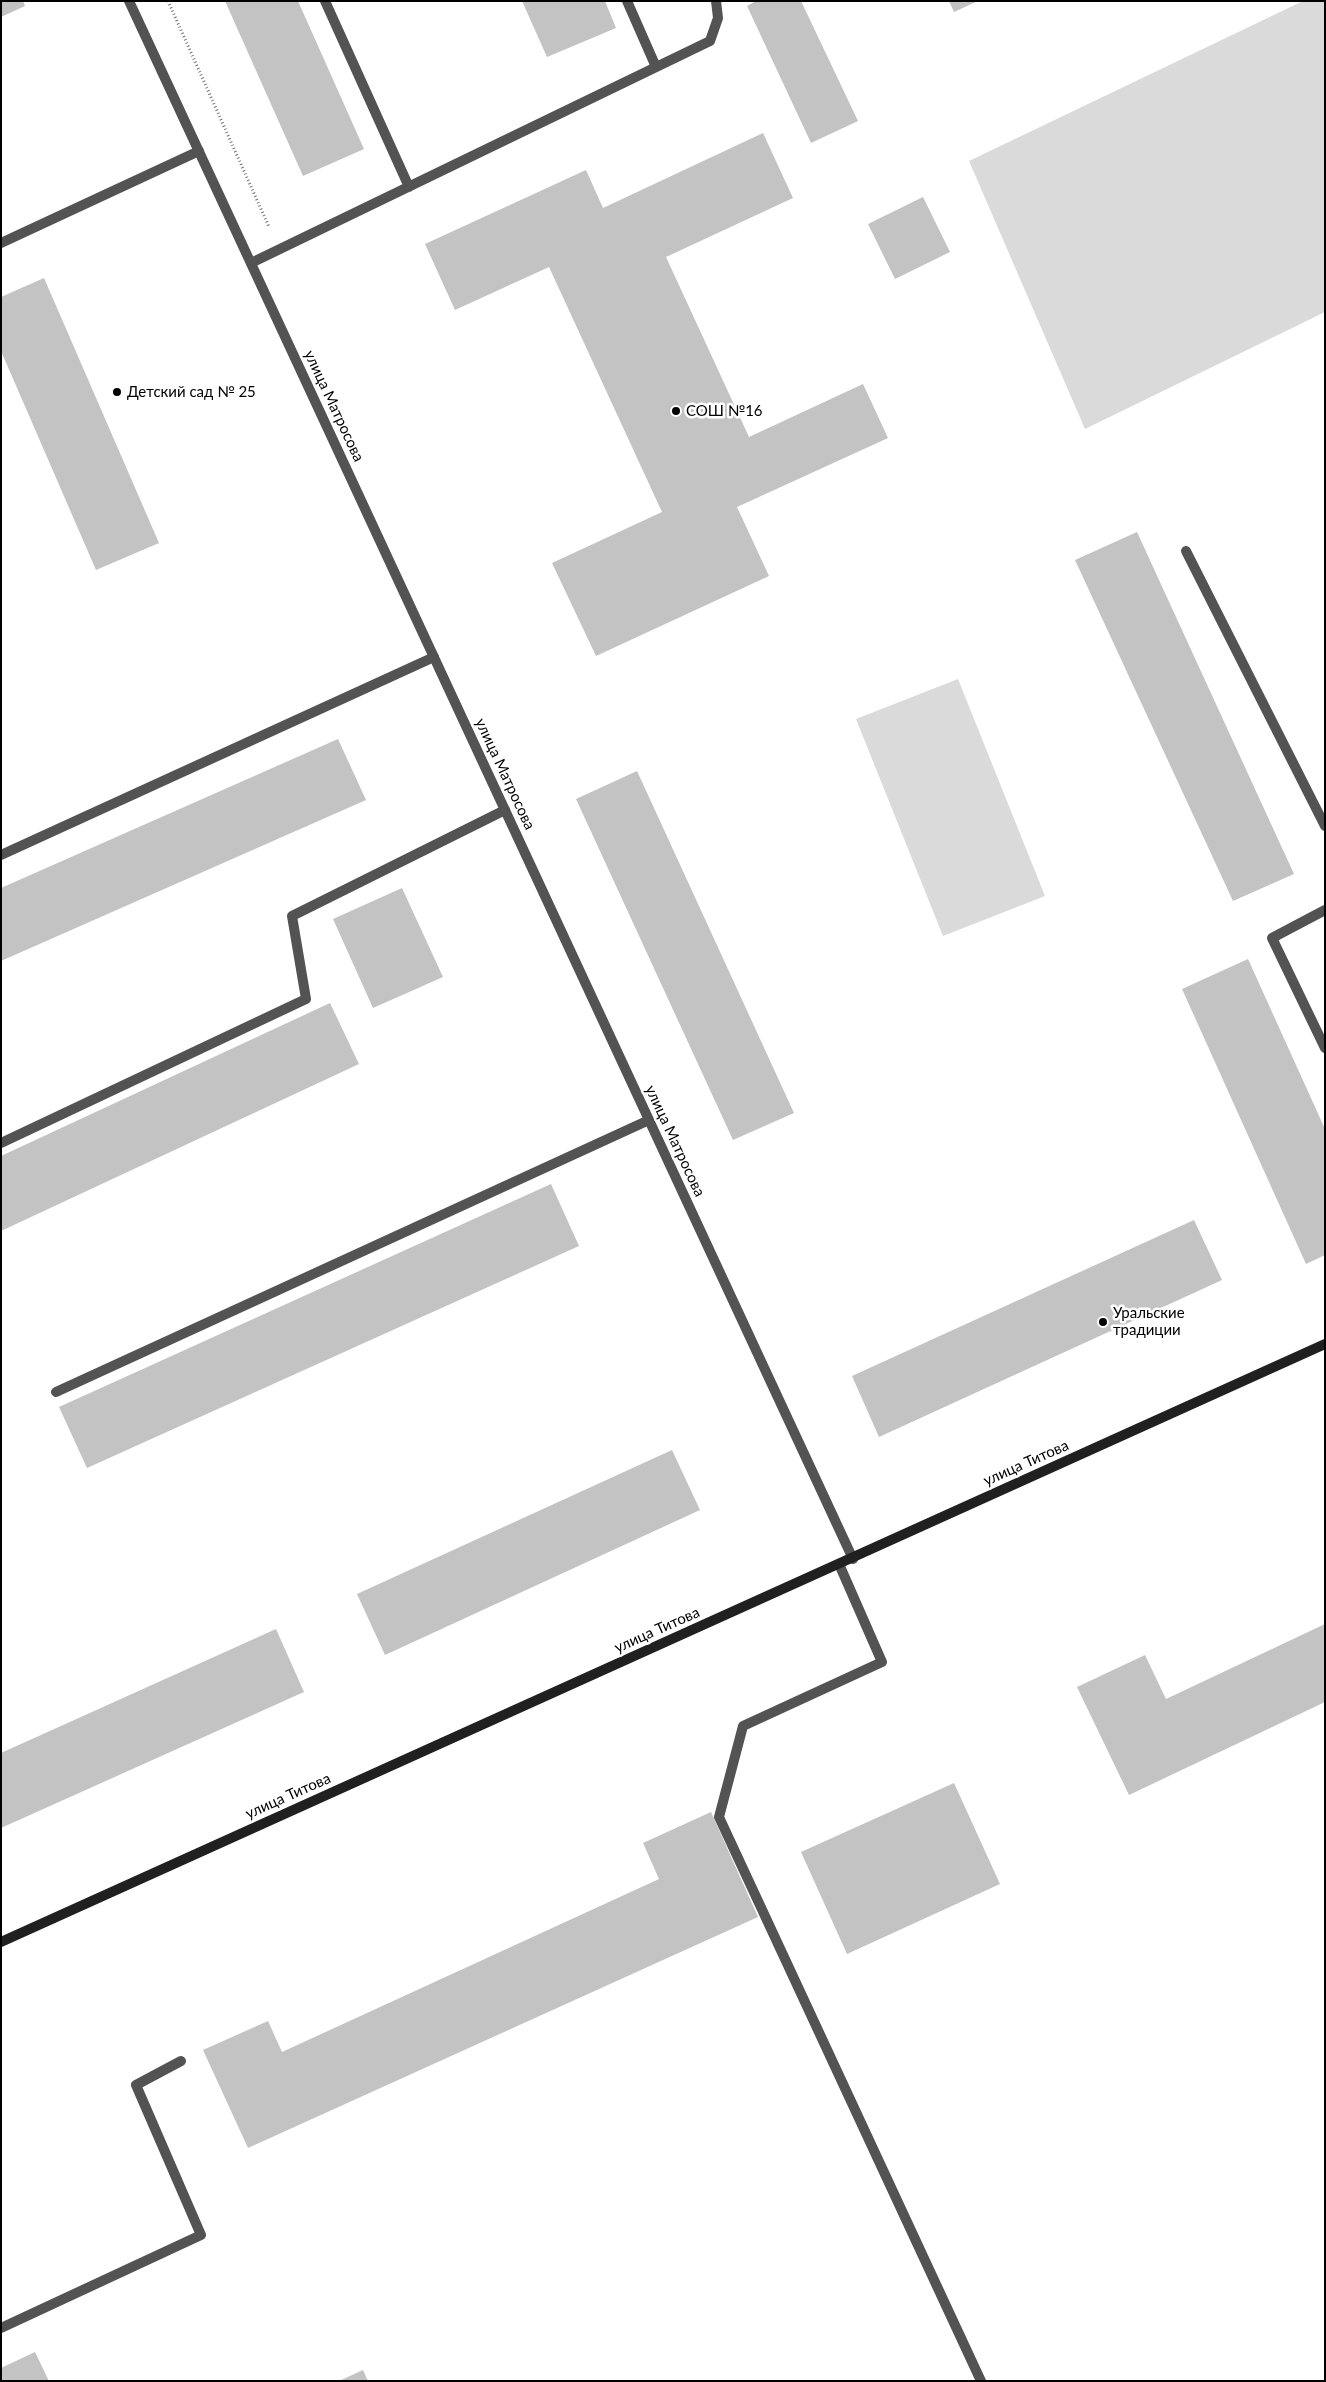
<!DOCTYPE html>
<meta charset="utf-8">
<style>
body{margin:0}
#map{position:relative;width:1326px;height:2382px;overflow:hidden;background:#fff;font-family:Lato,sans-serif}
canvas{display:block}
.frame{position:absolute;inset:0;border:2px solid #000;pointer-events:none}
</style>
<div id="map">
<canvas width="1326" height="2382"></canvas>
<div class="frame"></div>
</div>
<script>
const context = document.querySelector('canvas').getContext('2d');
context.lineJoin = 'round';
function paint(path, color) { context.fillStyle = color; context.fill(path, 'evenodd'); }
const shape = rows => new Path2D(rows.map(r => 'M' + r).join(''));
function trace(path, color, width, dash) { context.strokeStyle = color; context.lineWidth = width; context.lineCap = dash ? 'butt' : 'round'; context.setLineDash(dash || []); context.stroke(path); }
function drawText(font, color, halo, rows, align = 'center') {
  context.font = font + ' Lato,sans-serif'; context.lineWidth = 5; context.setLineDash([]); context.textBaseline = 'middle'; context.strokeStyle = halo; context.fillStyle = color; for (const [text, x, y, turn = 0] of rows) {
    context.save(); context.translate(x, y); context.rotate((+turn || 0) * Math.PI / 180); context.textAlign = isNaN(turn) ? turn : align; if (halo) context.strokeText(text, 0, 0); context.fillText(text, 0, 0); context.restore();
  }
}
paint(shape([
 [1303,1,1325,1,1325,312,1085,429,969,161],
 [958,679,1045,896,943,936,856,719]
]), '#dadada');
paint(shape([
 [1,1,23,1,25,6,1,17],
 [225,1,298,1,364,149,303,176],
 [522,1,605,1,616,28,547,57],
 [756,1,801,1,858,121,811,143,747,6],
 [949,1,978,1,954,12],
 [763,133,793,198,666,257,749,437,863,384,888,438,737,507,769,576,596,656,552,563,662,512,549,267,455,310,425,244,586,170,603,208],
 [923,197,950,252,895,279,868,224],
 [44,278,159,543,96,570,1,351,1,297],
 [1137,532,1294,874,1233,901,1075,560],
 [338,739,366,800,1,961,1,888],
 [637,771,794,1113,733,1140,576,799],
 [402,888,443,977,373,1008,333,919],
 [1248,959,1325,1129,1325,1255,1306,1264,1182,989],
 [330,1003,359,1064,1,1231,1,1156],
 [551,1184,579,1246,87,1468,59,1407],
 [1194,1220,1222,1280,879,1437,852,1376],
 [672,1450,700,1510,385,1655,357,1594],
 [1325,1624,1325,1702,1129,1795,1077,1687,1145,1655,1166,1699],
 [276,1629,304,1692,1,1828,1,1753],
 [954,1783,1000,1884,847,1954,801,1852],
 [711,1812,758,1917,248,2148,203,2050,268,2021,282,2052,659,1879,643,1843],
 [35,2352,49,2381,1,2381,1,2368],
 [363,2370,368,2381,339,2381]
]), '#c3c3c3');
trace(shape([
 [168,1,269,227]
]), '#757575', 3, [1, 2.5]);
trace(shape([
 [325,1,409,187],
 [627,1,656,67],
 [1,243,199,151],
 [251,263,710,41,718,18,716,1],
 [1186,551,1325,826],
 [1,855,434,657],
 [1325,910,1272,938,1325,1048],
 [1,1143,306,999,292,916,505,810],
 [56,1392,649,1120],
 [1,2328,201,2235,136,2085,181,2061]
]), '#535353', 10);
trace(shape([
 [129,1,853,1559],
 [839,1564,882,1662,743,1726,719,1817,981,2381]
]), '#535353', 10);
trace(shape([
 [1,1942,1325,1344]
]), '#202020', 10);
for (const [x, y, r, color] of [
 [117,392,5,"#000"],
 [676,411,5,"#000"],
 [1103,1322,5,"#000"]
]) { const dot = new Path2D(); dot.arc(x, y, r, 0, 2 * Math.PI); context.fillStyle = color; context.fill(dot); trace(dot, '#fff', 2); }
drawText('15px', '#000', '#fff', [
 ["Детский сад № 25",127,392],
 ["СОШ №16",686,411],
 ["Уральские",1113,1313],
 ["традиции",1113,1330]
], 'left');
drawText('15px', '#000', '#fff', [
 ["улица Матросова",334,406,65],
 ["улица Матросова",505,774,65],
 ["улица Матросова",675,1141,65],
 ["улица Титова",1026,1463,-24],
 ["улица Титова",657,1630,-24],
 ["улица Титова",288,1796,-24]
]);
</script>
